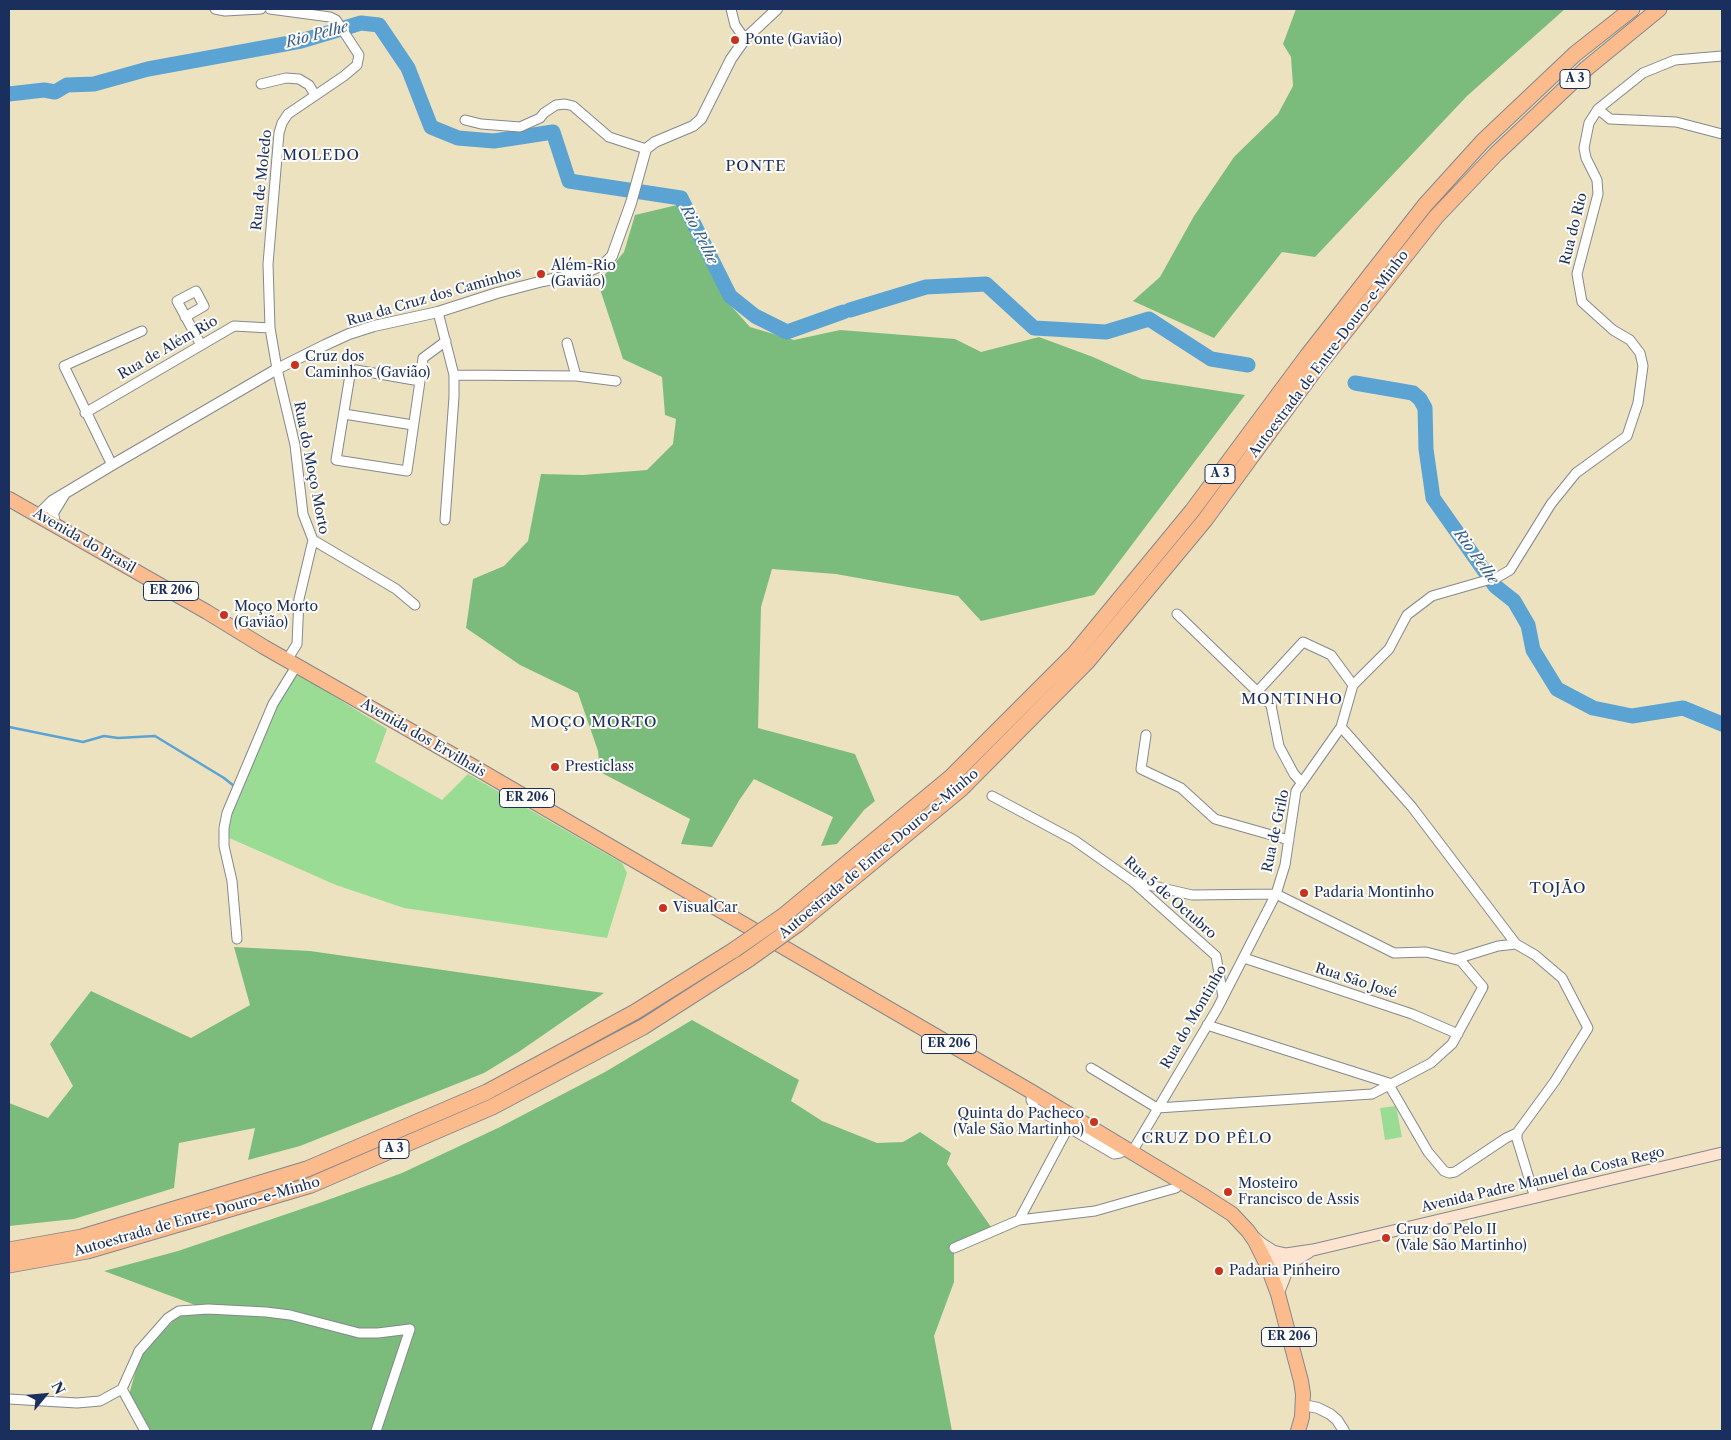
<!DOCTYPE html>
<meta charset="utf-8">
<style>
body{margin:0}
#map{position:relative;width:1731px;height:1440px;overflow:hidden;background:#ece2c0;font-family:"Libre Caslon Text",serif}
canvas{display:block}
.frame{position:absolute;inset:0;border:10px solid #1b2f5e;pointer-events:none}
.north{position:absolute;left:20px;top:1370px;width:50px;height:50px;-webkit-text-stroke:4px #fdfcf7;paint-order:stroke;rotate:62deg;font-size:14px;font-weight:700;line-height:20px;text-align:center;color:#1b2f5e}
.north::after{content:'';display:block;margin:auto;width:18px;height:22px;background:#1b2f5e;clip-path:polygon(50% 0,100% 100%,50% 72%,0 100%)}
</style>
<div id="map">
<canvas width="1731" height="1440"></canvas>
<div class="frame"></div>
<div class="north">N</div>
</div>
<script>
const context = document.querySelector('canvas').getContext('2d');
context.lineJoin = 'round';
function paint(path, color) { context.fillStyle = color; context.fill(path, 'evenodd'); }
const shape = rows => new Path2D(rows.map(r => 'M' + r).join(''));
function trace(path, color, width, dash) { context.strokeStyle = color; context.lineWidth = width; context.lineCap = dash ? 'butt' : 'round'; context.setLineDash(dash || []); context.stroke(path); }
function drawText(font, color, halo, rows, align = 'center') {
  context.font = font + ' "Libre Caslon Text",serif'; context.lineWidth = 4; context.setLineDash([]); context.textBaseline = 'middle'; context.strokeStyle = halo; context.fillStyle = color; for (const [text, x, y, turn = 0] of rows) {
    context.save(); context.translate(x, y); context.rotate((+turn || 0) * Math.PI / 180); context.textAlign = isNaN(turn) ? turn : align; if (halo) context.strokeText(text, 0, 0); context.fillText(text, 0, 0); context.restore();
  }
}
paint(shape([
 [298,674,387,729,375,762,442,800,468,774,622,863,627,873,607,938,404,908,336,885,227,837,229,815,279,702,292,677],
 [1396,1106,1402,1137,1385,1140,1380,1108]
]), '#9adc93');
paint(shape([
 [1296,9,1565,9,1467,96,1315,257,1282,252,1214,338,1133,301,1160,277,1194,216,1234,157,1278,114,1293,86,1291,57,1283,44],
 [677,205,723,297,750,327,794,340,840,330,955,339,981,352,1039,337,1093,357,1142,379,1245,395,1094,595,981,621,958,596,836,574,772,569,761,607,758,728,855,754,875,801,864,810,837,844,821,846,833,817,754,779,740,799,712,847,681,844,690,819,600,772,598,751,578,693,520,665,466,628,473,579,504,566,528,541,541,474,583,475,647,470,673,444,676,419,665,415,662,377,623,359,598,283,624,252,635,215],
 [234,947,310,951,604,993,520,1051,484,1073,300,1146,248,1160,255,1128,179,1143,174,1188,74,1219,9,1226,9,1103,48,1118,73,1086,50,1044,91,991,191,1038,250,1005],
 [692,1020,799,1080,791,1101,822,1121,877,1143,903,1142,920,1132,951,1153,947,1164,991,1227,954,1243,954,1282,934,1336,952,1431,150,1431,129,1395,140,1355,176,1318,195,1305,104,1271,178,1251,322,1202,402,1173,500,1127,605,1072]
]), '#7bbc7d');
trace(shape([
 [9,727,83,742,104,736,118,738,155,736,224,778,234,786]
]), '#5ba3d2', 2.5);
trace(shape([
 [9,94,44,90,55,92,67,85,94,84,148,69,301,41,361,23,379,25,408,68,431,127,458,138,494,141,553,132,569,181,681,198,730,296,755,316,787,332,843,312],
 [850,310,926,287,986,284,1034,328,1106,332,1149,319,1211,359,1248,365],
 [1355,383,1413,393,1420,399,1425,408,1426,449,1433,498,1495,586,1514,601,1528,625,1533,650,1557,689,1593,708,1632,716,1683,708,1722,724]
]), '#5ba3d2', 15);
const minor = shape([
 [215,9,225,11,261,9],
 [270,9,330,17,336,20,359,55,357,65,344,76,288,114,282,123,279,133,268,264,270,328,277,369,295,445,303,514,313,540,299,599,297,644,287,660],
 [731,9,735,25,745,39],
 [261,84,286,78,299,79,309,85,315,95],
 [1598,109,1610,119,1676,122,1722,134],
 [465,120,481,124,520,127,540,118,544,113,556,105,565,104,573,106,609,137,646,149],
 [438,312,454,375,454,397,445,520],
 [185,317,204,306,196,291,177,301,201,345],
 [567,343,576,376],
 [454,375,576,376,616,381],
 [420,381,356,370,350,375,336,460,407,471,420,381,423,358,446,341],
 [85,413,234,326,270,328],
 [344,414,413,425],
 [112,465,64,366,142,331],
 [313,540,396,589,415,605],
 [1177,614,1271,705,1279,746,1294,774,1302,783],
 [1257,692,1303,642,1331,655,1353,685],
 [1341,727,1412,807,1516,944],
 [1146,735,1141,769,1181,788,1215,819,1289,840],
 [992,796,1074,840,1132,881,1216,956,1223,997],
 [237,939,232,881,224,846,224,828,227,813,273,704,297,665],
 [1244,958,1412,1014,1458,1034],
 [1456,959,1498,946,1516,944,1535,955,1562,978,1588,1028,1555,1081,1517,1133,1517,1139,1535,1198],
 [1207,1025,1392,1084],
 [1091,1068,1157,1108,1372,1094,1431,1063,1452,1044,1483,987,1461,961,1426,952,1394,953,1276,894,1192,895,1132,881],
 [1389,1085,1428,1152,1444,1171,1449,1173,1455,1172,1506,1138,1517,1133],
 [1032,1092,1031,1100,1035,1108,1114,1154,1120,1153,1126,1149],
 [1132,1152,1217,1009,1276,894,1285,865,1296,791,1341,727,1353,685,1389,649,1407,615,1432,596,1498,577,1510,570,1551,504,1576,473,1627,436,1638,403,1643,366,1640,353,1630,340,1613,330,1582,302,1577,274,1598,194,1597,180,1586,158,1584,148,1589,123,1598,109,1643,73,1675,60,1722,56],
 [1019,1220,1095,1211,1176,1188,1181,1181],
 [954,1248,1019,1220,1068,1128],
 [122,1389,145,1431],
 [9,1399,77,1403,100,1401,122,1389,139,1351,168,1318,179,1311,208,1309,266,1312,290,1315,359,1333,378,1333,410,1329,376,1431]
]);
const tertiary = shape([
 [39,514,52,501,112,465,277,369,325,345,349,334,374,326,438,312,497,293,543,281,584,273,603,265,612,256,631,203,646,149,655,142,693,126,701,119,731,59,745,39,777,9],
 [55,524,53,513,64,495],
 [1304,1405,1318,1408,1330,1414,1337,1420,1344,1431]
]);
const secondary = shape([
 [1255,1238,1262,1244,1273,1251,1286,1254],
 [1268,1267,1274,1261,1286,1254,1313,1250,1722,1153],
 [1268,1267,1276,1269,1283,1268,1309,1252],
 [1278,1294,1287,1271,1294,1262]
]);
const primary = shape([
 [9,499,207,612,264,647,469,764,1032,1092,1201,1194,1232,1214,1248,1231,1255,1241,1268,1267,1278,1294,1301,1381,1303,1394,1302,1417,1298,1431]
]);
const motorway = shape([
 [783,916,951,777,1075,653,1192,511,1307,356,1425,205,1483,141,1575,54,1632,9],
 [798,924,961,789,1087,662,1205,520,1317,367,1436,217,1496,154,1587,68,1659,9],
 [9,1250,82,1237,307,1169,487,1092,635,1012,734,950],
 [9,1265,87,1251,311,1185,492,1107,643,1027,749,959]
]);
trace(minor, '#84888f', 11);
trace(tertiary, '#84888f', 12);
trace(secondary, '#84888f', 13);
trace(primary, '#84888f', 16);
trace(motorway, '#84888f', 17);
trace(minor, '#fff', 9);
trace(tertiary, '#fff', 10);
trace(secondary, '#fde4d1', 11);
trace(primary, '#fbbb8c', 14);
trace(motorway, '#fbbb8c', 15);
const motorwayBridge = shape([
 [734,950,783,916],
 [749,959,798,924]
]);
trace(motorwayBridge, '#84888f', 17, []);
trace(motorwayBridge, '#fbbb8c', 15);
for (const [x, y, r, color] of [
 [735,40,5,"#c8321e"],
 [541,274,5,"#c8321e"],
 [295,365,5,"#c8321e"],
 [224,615,5,"#c8321e"],
 [555,767,5,"#c8321e"],
 [1304,893,5,"#c8321e"],
 [663,908,5,"#c8321e"],
 [1094,1122,5,"#c8321e"],
 [1228,1192,5,"#c8321e"],
 [1386,1238,5,"#c8321e"],
 [1219,1271,5,"#c8321e"]
]) { const dot = new Path2D(); dot.arc(x, y, r, 0, 2 * Math.PI); context.fillStyle = color; context.fill(dot); trace(dot, '#fdfcf7', 2); }
for (const [x, y, w] of [
 [1575,79,30],
 [1220,474,30],
 [171,591,55],
 [527,798,55],
 [949,1044,55],
 [394,1149,30],
 [1289,1337,55]
]) { const box = new Path2D(); box.roundRect(x - w / 2, y - 9.5, w, 19, 4); context.fillStyle = '#fdfcf7'; context.fill(box); trace(box, '#1b2f5e', 1); }
drawText('bold 12px', '#1b2f5e', null, [
 ["A 3",1575,79],
 ["A 3",1220,474],
 ["ER 206",171,591],
 ["ER 206",527,798],
 ["ER 206",949,1044],
 ["A 3",394,1149],
 ["ER 206",1289,1337]
]);
drawText('14px', '#1b2f5e', '#fdfcf7', [
 ["Ponte (Gavião)",745,40],
 ["Além-Rio",551,266],
 ["(Gavião)",551,282],
 ["Cruz dos",305,357],
 ["Caminhos (Gavião)",305,373],
 ["Moço Morto",234,607],
 ["(Gavião)",234,623],
 ["Presticlass",565,767],
 ["Padaria Montinho",1314,893],
 ["VisualCar",673,908],
 ["Quinta do Pacheco",1084,1114,"right"],
 ["(Vale São Martinho)",1084,1130,"right"],
 ["Mosteiro",1238,1184],
 ["Francisco de Assis",1238,1200],
 ["Cruz do Pelo II",1396,1230],
 ["(Vale São Martinho)",1396,1246],
 ["Padaria Pinheiro",1229,1271]
], 'left');
drawText('14px', '#1b2f5e', '#fdfcf7', [
 ["Rua de Moledo",262,180,-84],
 ["Rua do Rio",1574,229,-76],
 ["Rua da Cruz dos Caminhos",434,297,-16],
 ["Rua de Além Rio",168,348,-30],
 ["Autoestrada de Entre-Douro-e-Minho",1329,354,-53],
 ["Rua do Moço Morto",311,468,79],
 ["Avenida do Brasil",84,541,30],
 ["Avenida dos Ervilhais",423,738,30],
 ["Rua de Grilo",1276,831,-78],
 ["Autoestrada de Entre-Douro-e-Minho",879,854,-40],
 ["Rua 5 de Octubro",1170,898,41],
 ["Rua São José",1356,981,18],
 ["Rua do Montinho",1194,1017,-60],
 ["Avenida Padre Manuel da Costa Rego",1543,1180,-13],
 ["Autoestrada de Entre-Douro-e-Minho",197,1217,-16]
]);
drawText('italic 15px', '#355d8c', '#fdfcf7', [
 ["Rio Pelhe",317,35,-15],
 ["Rio Pelhe",699,235,63],
 ["Rio Pelhe",1476,557,54]
]);
context.letterSpacing = '1px';
drawText('15px', '#1b2f5e', '#fdfcf7', [
 ["MOLEDO",321,156],
 ["PONTE",756,167],
 ["MONTINHO",1292,700],
 ["MOÇO MORTO",594,723],
 ["TOJÃO",1558,889],
 ["CRUZ DO PÊLO",1207,1139]
]);
context.letterSpacing = '0px';
</script>
